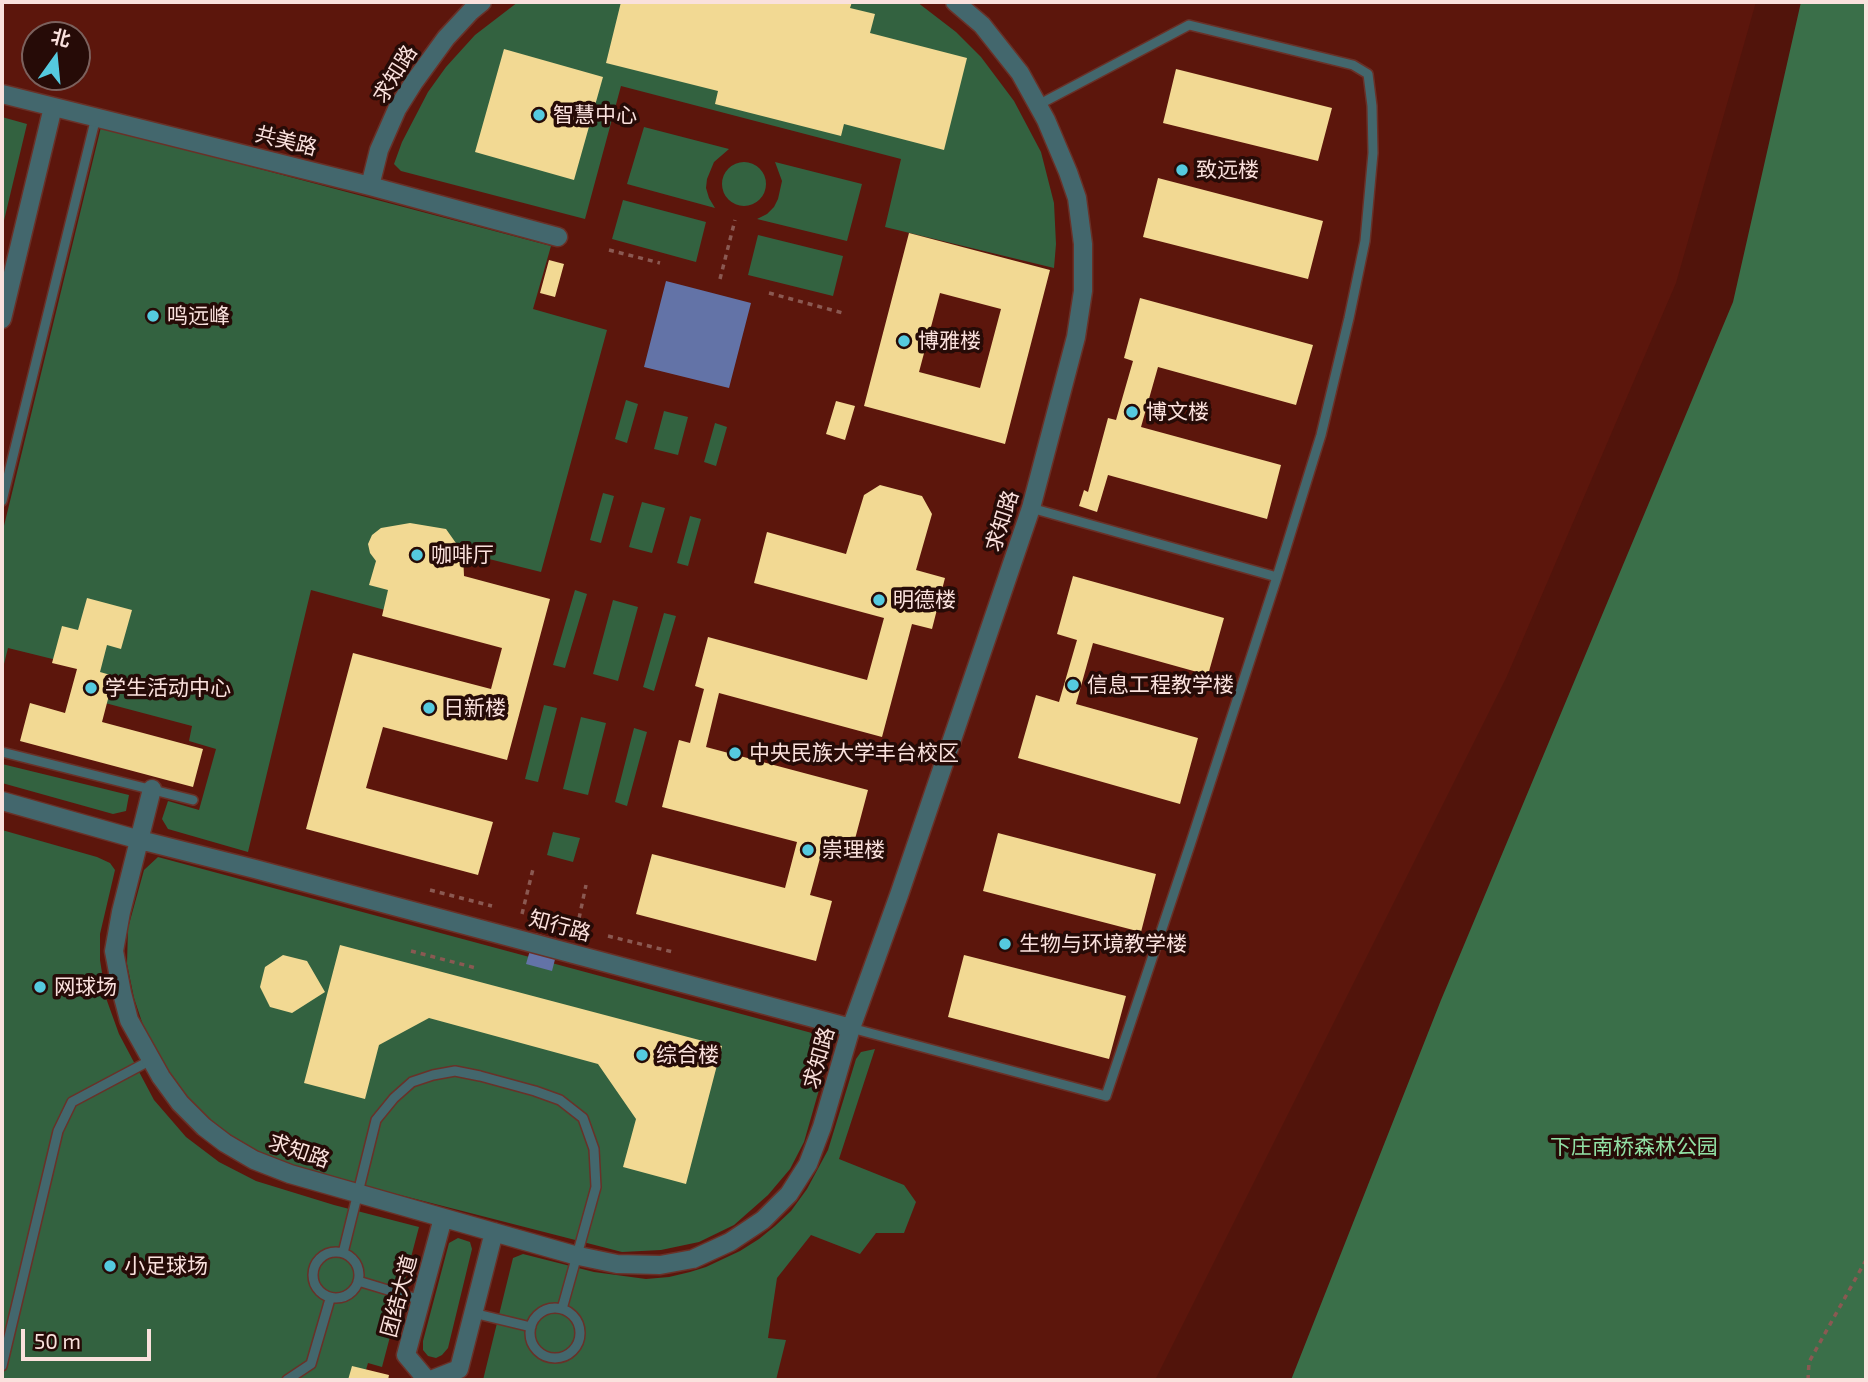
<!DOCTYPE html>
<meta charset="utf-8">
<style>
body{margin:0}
#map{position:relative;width:1868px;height:1382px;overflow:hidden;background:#51140b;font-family:"Exo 2","Noto Sans SC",sans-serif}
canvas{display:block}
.frame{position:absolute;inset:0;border:4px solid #fae1dd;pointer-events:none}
.north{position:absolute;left:21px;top:21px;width:70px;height:70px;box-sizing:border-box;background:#260b07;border:2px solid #7b615d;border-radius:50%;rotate:15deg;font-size:19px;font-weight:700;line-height:28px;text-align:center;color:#fae1dd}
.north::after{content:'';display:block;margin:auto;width:24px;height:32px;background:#55cadf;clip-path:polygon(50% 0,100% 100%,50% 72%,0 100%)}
.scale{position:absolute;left:21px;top:1329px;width:130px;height:32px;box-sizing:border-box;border:4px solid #fae1dd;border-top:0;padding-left:9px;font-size:21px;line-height:24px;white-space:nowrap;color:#fae1dd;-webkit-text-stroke:5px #260b07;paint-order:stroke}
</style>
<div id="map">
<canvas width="1868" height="1382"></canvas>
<div class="frame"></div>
<div class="north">北</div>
<div class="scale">50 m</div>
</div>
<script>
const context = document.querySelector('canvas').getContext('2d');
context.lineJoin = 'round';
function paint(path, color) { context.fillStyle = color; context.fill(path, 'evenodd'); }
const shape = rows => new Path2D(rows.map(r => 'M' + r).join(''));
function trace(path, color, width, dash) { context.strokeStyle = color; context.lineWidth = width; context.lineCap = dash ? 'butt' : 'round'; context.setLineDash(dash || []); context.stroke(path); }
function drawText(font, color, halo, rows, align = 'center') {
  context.font = font + ' "Exo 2","Noto Sans SC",sans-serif'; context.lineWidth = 7; context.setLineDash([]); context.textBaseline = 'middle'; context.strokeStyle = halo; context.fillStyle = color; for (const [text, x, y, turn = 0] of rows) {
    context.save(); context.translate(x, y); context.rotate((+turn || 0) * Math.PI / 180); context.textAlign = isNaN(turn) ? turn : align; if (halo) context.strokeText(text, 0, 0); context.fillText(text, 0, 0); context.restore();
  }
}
paint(shape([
 [2,2,1756,2,1676,283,1507,676,1155,1380,2,1380],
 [35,35,77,35,77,77,35,77]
]), '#5c160c');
paint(shape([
 [518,2,917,2,956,32,981,57,1014,101,1041,152,1054,203,1056,244,1054,268,885,227,901,159,621,86,585,219,401,171,394,164,402,142,428,92,446,67,475,35],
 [2,117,27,124,2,229],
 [101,127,551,246,533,309,607,330,541,572,417,541,396,613,311,590,248,852,168,829,162,819,168,801,199,810,216,749,189,741,192,726,90,699,85,667,8,648,2,672,2,534],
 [644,127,729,149,714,162,707,179,706,188,709,198,715,208,627,184],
 '722 184a22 22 0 1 1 44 0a22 22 0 1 1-44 0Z',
 [775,162,862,184,847,241,757,219,767,214,774,207,778,199,782,181],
 [623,200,706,222,696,262,612,239],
 [758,235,843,256,833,296,748,275],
 [626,400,638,404,627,443,615,439],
 [664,411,688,417,678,455,654,449],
 [715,423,727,427,716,466,704,462],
 [603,493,614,496,601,543,590,540],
 [642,502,665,508,652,553,629,547],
 [690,516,701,519,688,566,677,563],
 [575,590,587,594,565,668,553,665],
 [613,600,638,607,618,681,593,674],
 [664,613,676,616,654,691,643,687],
 [544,705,557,708,538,782,525,779],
 [581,717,606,723,588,795,563,789],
 [634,728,647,732,627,806,615,802],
 [2,764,129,795,126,811,113,814,2,783],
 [2,830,97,857,110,863,115,870,100,934,100,960,106,998,119,1034,154,1100,186,1137,219,1162,256,1181,334,1205,419,1227,382,1367,368,1363,363,1380,2,1380],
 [553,832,580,838,573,862,547,855],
 [158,857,823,1036,831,1048,804,1142,790,1169,768,1195,734,1225,699,1242,661,1250,622,1252,256,1158,206,1122,167,1077,147,1037,134,998,127,964,128,928,144,870],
 [875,1049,839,1159,904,1185,916,1202,904,1233,876,1233,860,1254,811,1235,777,1278,768,1338,786,1340,776,1380,483,1380,513,1258,523,1254,594,1272,646,1279,669,1277,690,1272,706,1267,740,1251,759,1239,775,1226,791,1211,807,1189,828,1150,856,1059,861,1052],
 [458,1238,470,1242,472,1249,448,1348,442,1355,436,1358,428,1356,423,1350,423,1341,449,1243]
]), '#336240');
paint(shape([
 [1801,2,1866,2,1866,1380,1291,1380,1441,1000,1733,302]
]), '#3a6f49');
paint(shape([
 [666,281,751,303,729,388,644,367],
 [535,933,560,940,552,971,526,964]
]), '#6373a7');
paint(shape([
 [621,2,852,2,850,8,875,14,870,33,967,58,944,150,844,124,841,136,715,104,718,91,606,63],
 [504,49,603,77,574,180,475,152],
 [1176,69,1332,108,1318,161,1163,123],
 [1158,178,1323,221,1308,279,1143,237],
 [909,233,1050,270,1005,444,864,406],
 [940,293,1001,309,980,388,919,372],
 [549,260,564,264,555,297,540,293],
 [1140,298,1313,345,1296,405,1158,367,1141,427,1281,465,1267,519,1108,475,1097,512,1079,506,1084,490,1088,492,1108,418,1116,420,1133,361,1124,358],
 [836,401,855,406,845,440,826,434],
 [880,485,922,496,932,514,916,570,945,578,932,629,912,624,882,737,719,693,706,747,868,790,851,854,823,847,810,895,832,901,816,961,636,914,652,854,785,888,797,842,662,807,679,740,690,743,704,689,695,686,708,637,867,680,884,618,754,583,767,532,846,554,864,495],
 [410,523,446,529,463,553,464,576,550,599,507,760,383,727,366,788,493,822,478,875,306,829,353,653,491,689,502,648,382,616,388,590,369,585,376,561,370,553,368,544,372,535,381,528],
 [1073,576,1224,618,1208,675,1093,643,1076,704,1198,738,1180,804,1018,758,1036,695,1059,702,1077,640,1057,634],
 [87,598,132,610,121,649,107,645,100,672,114,676,102,722,203,749,193,787,20,741,30,703,65,713,77,669,52,663,62,626,78,630],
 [998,833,1156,874,1141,932,983,891],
 [340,945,722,1046,686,1184,623,1167,636,1119,598,1064,429,1018,379,1045,365,1099,304,1083],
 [283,955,307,961,325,992,292,1013,270,1007,260,987,265,967],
 [964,955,1126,996,1109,1059,948,1017],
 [352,1366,389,1375,388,1380,348,1380]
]), '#f2d993');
const lane = shape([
 [2,501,96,117],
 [1031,508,1277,577],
 [2,752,193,800],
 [851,1028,1106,1096,1190,845,1277,577,1321,435,1349,318,1365,241,1373,153,1372,106,1368,74,1353,65,1189,25,1038,105],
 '313 1275a23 23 0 1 1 46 0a23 23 0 1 1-46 0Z',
 [343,1253,376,1120,394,1098,412,1082,433,1075,455,1071,480,1076,535,1091,560,1100,583,1118,594,1149,596,1187,562,1309],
 [358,1281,421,1300],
 '530 1333a25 25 0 1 1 50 0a25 25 0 1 1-50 0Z',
 [473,1313,531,1327],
 [2,1366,58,1131,72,1102,151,1060],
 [287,1380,311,1364,330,1299]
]);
const street = shape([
 [2,94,370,186,558,237],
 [370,186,379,150,397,109,414,82,446,38,471,11,482,2],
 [2,319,53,107],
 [152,789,121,912,114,951,122,993,129,1020,161,1077,180,1103,204,1127,225,1143,254,1160,290,1174,574,1255,617,1264,660,1265,693,1259,730,1242,763,1220,789,1194,808,1164,822,1127,851,1028,899,895,1031,508,1076,337,1083,291,1083,244,1077,198,1068,172,1046,120,1020,73,982,25,955,2],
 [2,801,140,840,255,869,851,1028],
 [427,1380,406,1355,443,1218],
 [431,1380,459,1369,494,1232]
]);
trace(lane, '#693128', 12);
trace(street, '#693128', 21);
trace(shape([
 [609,250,660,263],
 [720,279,735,220],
 [769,293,843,313],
 [430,890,492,906],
 [522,914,533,869],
 [577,928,586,885],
 [608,936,673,952],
 [411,951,476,968],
 [1808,1380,1809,1362,1866,1260]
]), '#8a5952', 3.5, [5, 5]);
trace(lane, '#43676d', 9);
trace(street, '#43676d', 18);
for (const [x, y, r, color] of [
 [539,115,7,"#55cadf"],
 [1182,170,7,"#55cadf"],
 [153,316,7,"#55cadf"],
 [904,341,7,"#55cadf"],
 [1132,412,7,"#55cadf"],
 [417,555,7,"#55cadf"],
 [879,600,7,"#55cadf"],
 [1073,685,7,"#55cadf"],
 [91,688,7,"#55cadf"],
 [429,708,7,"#55cadf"],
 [735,753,7,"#55cadf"],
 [808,850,7,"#55cadf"],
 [1005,944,7,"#55cadf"],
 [40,987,7,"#55cadf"],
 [642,1055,7,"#55cadf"],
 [110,1266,7,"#55cadf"]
]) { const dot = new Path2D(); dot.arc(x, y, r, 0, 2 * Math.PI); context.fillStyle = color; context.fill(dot); trace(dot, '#260b07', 2.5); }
drawText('21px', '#fae1dd', '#260b07', [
 ["求知路",395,74,-58],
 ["共美路",286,141,14],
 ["求知路",1002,521,-72],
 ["知行路",560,926,15],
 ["求知路",819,1058,-74],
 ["求知路",299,1151,19],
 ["团结大道",399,1296,-75]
]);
drawText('21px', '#fae1dd', '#260b07', [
 ["智慧中心",553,115],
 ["致远楼",1196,170],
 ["鸣远峰",167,316],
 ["博雅楼",918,341],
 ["博文楼",1146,412],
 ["咖啡厅",431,555],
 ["明德楼",893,600],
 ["信息工程教学楼",1087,685],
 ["学生活动中心",105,688],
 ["日新楼",443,708],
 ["中央民族大学丰台校区",749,753],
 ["崇理楼",822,850],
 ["生物与环境教学楼",1019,944],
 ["网球场",54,987],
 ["综合楼",656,1055],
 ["小足球场",124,1266]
], 'left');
drawText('21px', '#92e1a5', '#260b07', [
 ["下庄南桥森林公园",1634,1147]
]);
</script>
